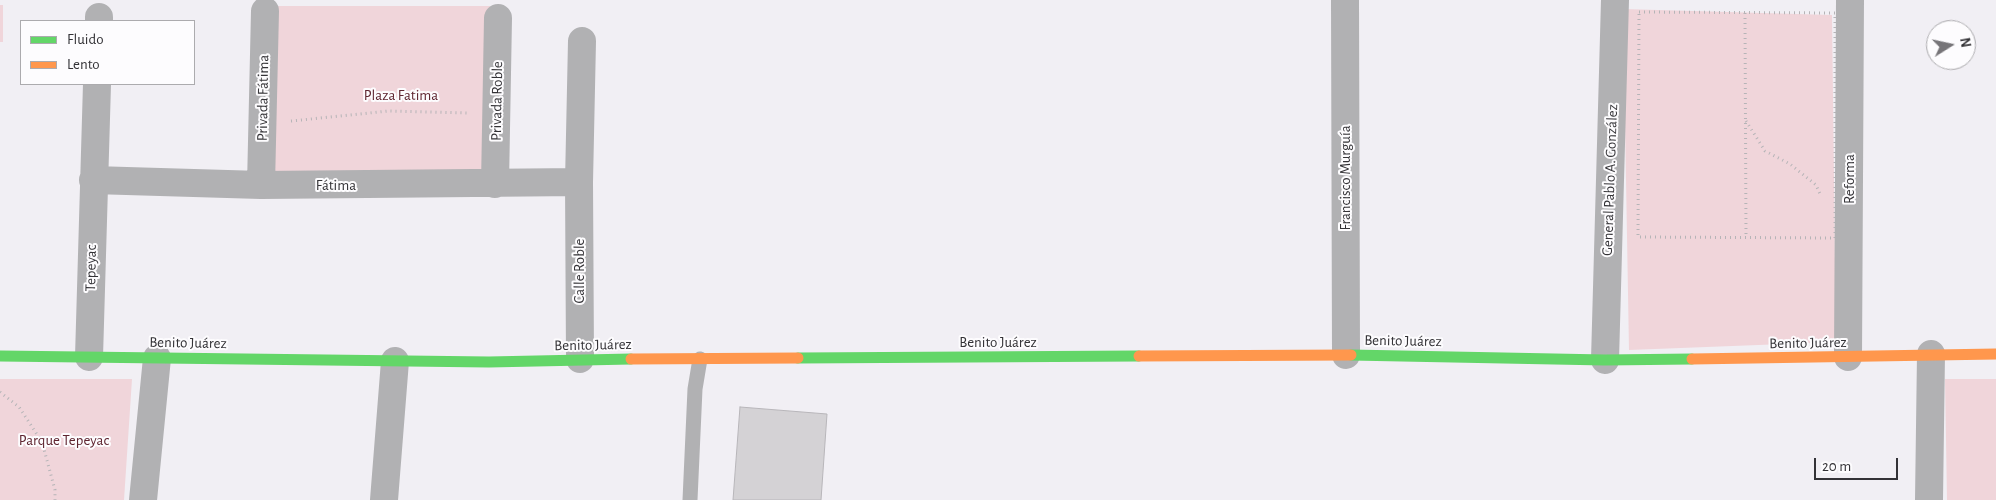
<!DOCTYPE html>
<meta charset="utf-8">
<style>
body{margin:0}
#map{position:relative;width:1996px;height:500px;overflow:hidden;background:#f1eff4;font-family:"Alegreya Sans",sans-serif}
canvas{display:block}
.legend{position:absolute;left:20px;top:20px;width:175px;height:65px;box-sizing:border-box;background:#fdfcfe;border:1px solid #acabae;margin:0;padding:6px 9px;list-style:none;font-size:15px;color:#333236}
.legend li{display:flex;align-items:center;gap:10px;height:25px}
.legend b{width:25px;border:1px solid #acabae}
.north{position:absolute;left:1926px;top:20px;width:50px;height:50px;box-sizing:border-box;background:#fdfcfe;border:1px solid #acabae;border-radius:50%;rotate:80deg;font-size:14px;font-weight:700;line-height:20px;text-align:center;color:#333236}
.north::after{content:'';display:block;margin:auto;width:18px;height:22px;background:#767478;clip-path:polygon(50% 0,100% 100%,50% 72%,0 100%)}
.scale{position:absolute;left:1814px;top:458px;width:84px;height:22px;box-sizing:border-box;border:2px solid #333236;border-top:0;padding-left:6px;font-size:15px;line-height:18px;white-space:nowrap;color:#333236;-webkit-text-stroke:4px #fdfcfe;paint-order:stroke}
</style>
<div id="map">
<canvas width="1996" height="500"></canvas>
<ul class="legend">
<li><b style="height:6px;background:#63d668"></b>Fluido</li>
<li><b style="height:6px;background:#ff974d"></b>Lento</li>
</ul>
<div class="north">N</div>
<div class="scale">20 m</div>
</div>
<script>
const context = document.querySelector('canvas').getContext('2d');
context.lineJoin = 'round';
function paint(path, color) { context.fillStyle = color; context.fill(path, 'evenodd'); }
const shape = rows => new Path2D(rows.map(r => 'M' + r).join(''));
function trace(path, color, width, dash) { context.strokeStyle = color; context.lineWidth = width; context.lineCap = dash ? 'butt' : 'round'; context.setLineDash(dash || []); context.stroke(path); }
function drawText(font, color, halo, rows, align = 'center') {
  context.font = font + ' "Alegreya Sans",sans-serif'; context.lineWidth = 4; context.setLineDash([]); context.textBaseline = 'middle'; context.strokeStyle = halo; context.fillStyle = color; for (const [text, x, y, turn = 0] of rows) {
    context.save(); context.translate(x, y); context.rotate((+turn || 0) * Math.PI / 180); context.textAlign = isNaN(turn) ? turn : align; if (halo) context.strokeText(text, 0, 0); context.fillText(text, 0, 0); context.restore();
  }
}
paint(shape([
 [0,5,3,5,3,42,0,42],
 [273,6,490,6,492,165,490,186,269,183],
 [1623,9,1832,15,1836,342,1629,350],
 [0,379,132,379,124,500,0,500],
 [1945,379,1996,379,1996,500,1947,500]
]), '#f0d5da');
const building = shape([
 [740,407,827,414,821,500,733,500,740,407]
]);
paint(building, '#d4d2d5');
trace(building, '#b8b6ba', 1);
trace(shape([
 [1639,12,1835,13,1835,238,1638,237,1639,12],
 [1745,13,1746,237],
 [291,121,389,111,469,113],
 [1746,121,1765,151,1790,164,1816,185,1820,194],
 [0,392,19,407,42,442,55,490,55,500]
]), '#b5b4b7', 3, [1, 4]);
trace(shape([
 [690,500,695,389,700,359]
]), '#b1b1b3', 15);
trace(shape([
 [1345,0,1346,355],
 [99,21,99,17],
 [93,180,261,185,579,182],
 [495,184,498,18],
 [261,185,265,11],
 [89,357,97,84],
 [1848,357,1850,0],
 [580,359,579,182,582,41],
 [1605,360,1615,0],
 [143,500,157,358],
 [384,500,395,361],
 [1929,500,1931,354]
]), '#b1b1b3', 28);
trace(shape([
 [1351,355,1605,360,1692,359],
 [0,356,489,362,631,359],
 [798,358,1139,356]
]), '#63d668', 11);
trace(shape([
 [1139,356,1351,355],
 [631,359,798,358],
 [1692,359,1996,354]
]), '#ff974d', 11);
drawText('15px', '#5f2530', '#fdfcfe', [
 ["Plaza Fatima",401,95],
 ["Parque Tepeyac",64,440]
]);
drawText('15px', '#333236', '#fdfcfe', [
 ["Privada Fátima",263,98,-89],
 ["Privada Roble",497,101,-89],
 ["Francisco Murguía",1345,178,-90],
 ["Reforma",1849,179,-90],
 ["General Pablo A. González",1610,180,-88],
 ["Fátima",336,185],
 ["Tepeyac",91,268,-89],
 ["Calle Roble",579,271,-90],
 ["Benito Juárez",1403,341,1],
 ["Benito Juárez",998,342],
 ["Benito Juárez",188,343,1],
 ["Benito Juárez",1808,343,-1],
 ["Benito Juárez",593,345,-1]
]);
</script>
